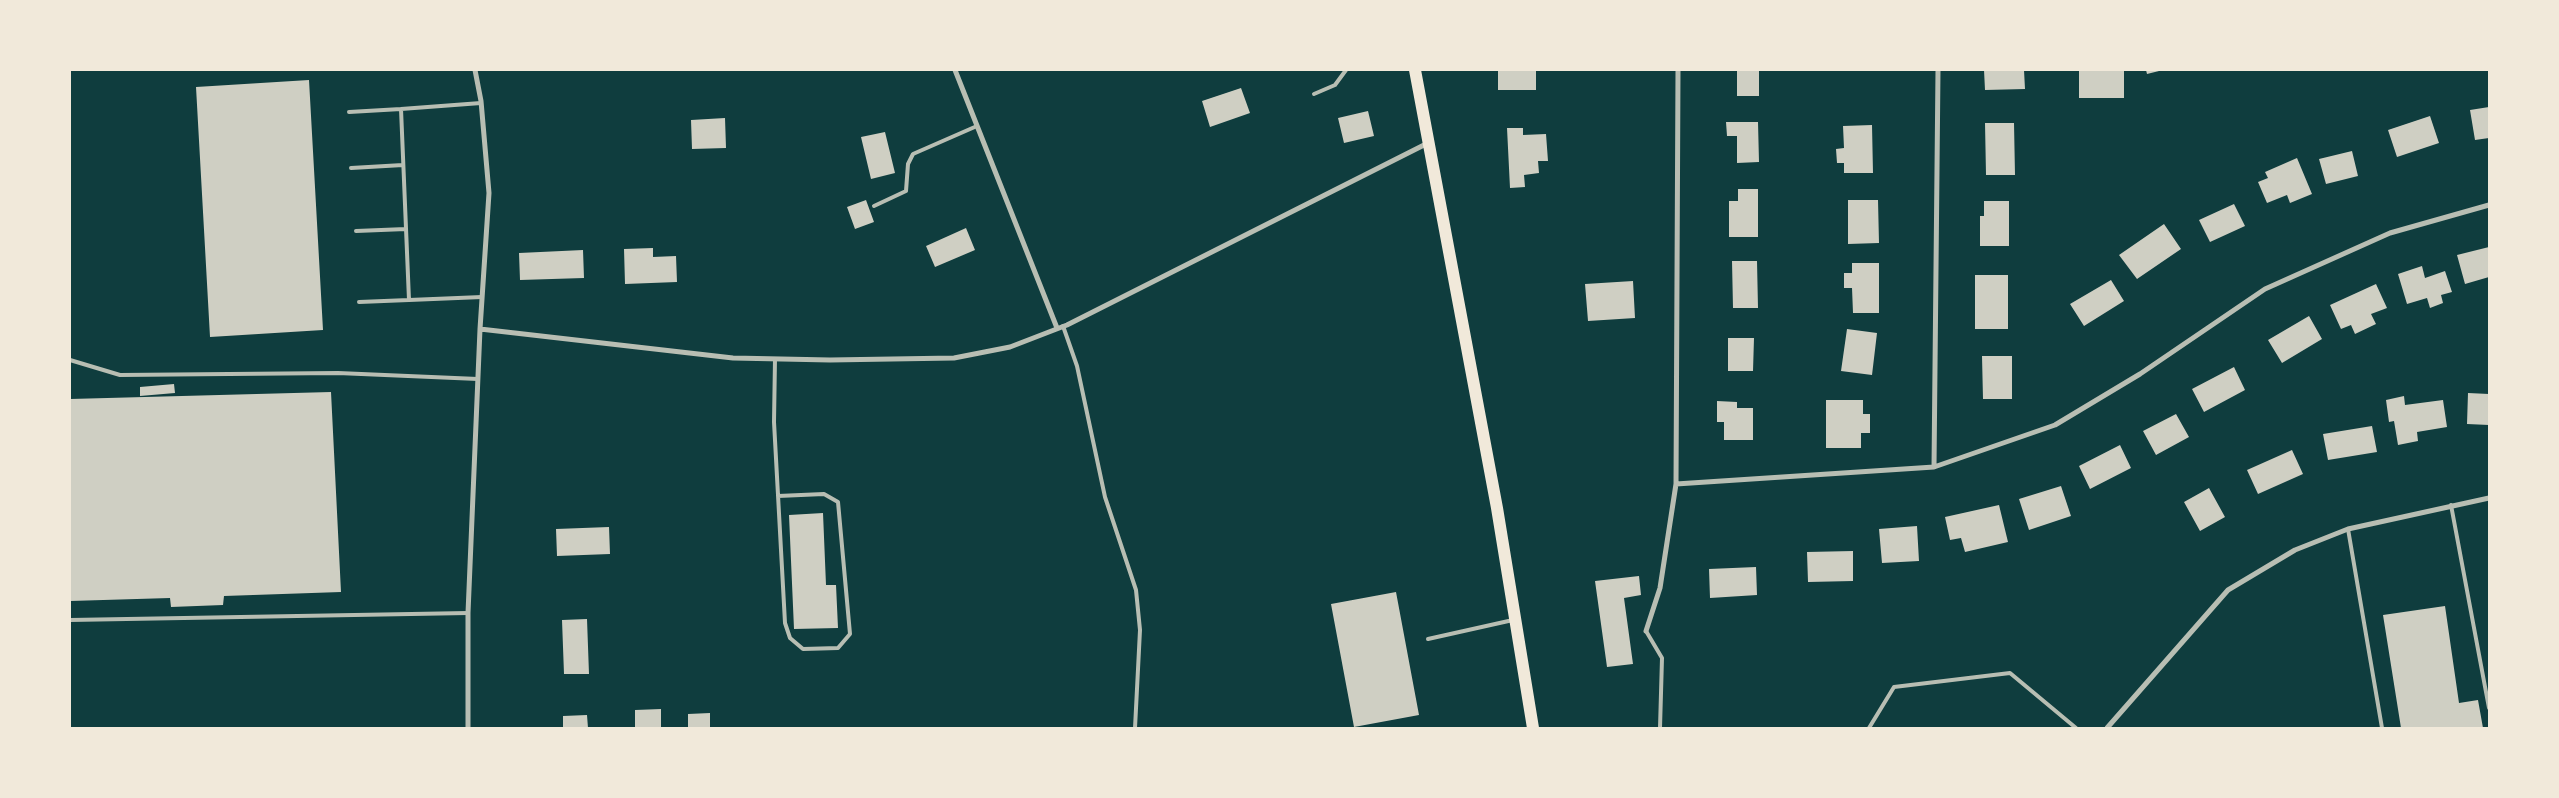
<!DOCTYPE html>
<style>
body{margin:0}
#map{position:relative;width:2559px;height:798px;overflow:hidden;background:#0f3d3e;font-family:"Fira Sans Condensed",sans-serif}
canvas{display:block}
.frame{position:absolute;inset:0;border:71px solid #f1e9da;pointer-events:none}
</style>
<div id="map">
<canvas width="2559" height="798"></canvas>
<div class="frame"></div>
</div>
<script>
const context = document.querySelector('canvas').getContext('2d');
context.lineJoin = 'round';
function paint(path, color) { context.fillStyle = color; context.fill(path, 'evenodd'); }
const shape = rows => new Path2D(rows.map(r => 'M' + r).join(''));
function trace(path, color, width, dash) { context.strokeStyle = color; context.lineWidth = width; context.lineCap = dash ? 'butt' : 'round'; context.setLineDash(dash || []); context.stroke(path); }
paint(shape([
 [1498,70,1536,70,1536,90,1498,90],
 [1737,70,1759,70,1759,96,1737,96],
 [1984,70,2024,70,2025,89,1985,90],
 [2146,70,2159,70,2159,71,2147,74],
 [2079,71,2124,71,2124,98,2079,98],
 [309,80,323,330,210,337,196,87],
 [1241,88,1250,113,1210,127,1202,101],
 [2489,107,2489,138,2475,140,2470,110],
 [1368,111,1374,136,1344,143,1338,118],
 [2430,116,2439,143,2397,157,2388,130],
 [725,118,726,148,692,149,691,120],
 [1726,122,1758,122,1759,162,1737,163,1737,136,1727,136],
 [1985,123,2014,123,2015,175,1986,175],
 [1872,125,1873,173,1844,173,1844,163,1837,163,1836,149,1844,148,1843,126],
 [1507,128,1523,128,1523,135,1546,134,1548,161,1538,161,1539,173,1524,175,1525,187,1510,188],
 [885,132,895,173,871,179,861,137],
 [2352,151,2358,176,2326,184,2319,159],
 [2297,158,2312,194,2290,203,2287,195,2267,203,2258,182,2268,178,2265,172],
 [1738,189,1758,189,1758,237,1729,237,1729,201,1738,201],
 [866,200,874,222,855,229,847,207],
 [1848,200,1878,200,1879,243,1848,244],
 [1984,201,2009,201,2009,246,1980,246,1980,216,1984,216],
 [2234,204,2245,226,2210,242,2199,220],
 [2164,224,2181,249,2137,279,2119,255],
 [966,228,975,250,935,267,926,246],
 [2489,247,2489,277,2465,284,2457,255],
 [653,248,653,257,676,256,677,282,625,284,624,249],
 [583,250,584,278,520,280,519,253],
 [1732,261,1757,261,1758,308,1733,308],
 [1852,263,1879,263,1879,313,1853,313,1852,288,1844,288,1844,273,1852,273],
 [2422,266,2425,278,2445,271,2452,292,2441,295,2443,303,2430,308,2427,298,2407,304,2398,274],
 [1975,275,2008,275,2008,329,1975,329],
 [2111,280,2124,301,2084,326,2070,304],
 [1633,281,1635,318,1588,321,1585,284],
 [2376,284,2387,308,2371,314,2376,324,2355,334,2351,325,2341,329,2330,305],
 [2309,316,2322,339,2282,363,2268,340],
 [1847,329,1877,333,1872,375,1841,371],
 [1728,338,1754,338,1753,371,1728,371],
 [1982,356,2012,356,2012,399,1983,399],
 [2234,367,2245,390,2204,412,2192,389],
 [174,384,175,393,140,396,140,387],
 [331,392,341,592,224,596,223,605,171,607,170,598,70,601,70,399],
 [2468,393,2489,394,2489,425,2467,424],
 [2404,396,2405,405,2443,400,2447,427,2417,432,2418,441,2398,445,2394,421,2389,422,2386,400],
 [1826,400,1863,400,1863,414,1870,414,1870,433,1861,433,1861,448,1826,448],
 [1717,401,1737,402,1737,408,1753,408,1753,440,1724,440,1724,422,1717,422],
 [2176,414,2189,437,2156,455,2143,431],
 [2372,426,2377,452,2328,460,2323,434],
 [2120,445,2131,468,2090,489,2079,466],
 [2292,450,2303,474,2258,494,2247,470],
 [2061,486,2071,516,2029,530,2019,499],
 [2209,488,2225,517,2200,531,2184,502],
 [1999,505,2008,542,1965,552,1961,538,1950,540,1945,517],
 [823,513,826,585,836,585,838,628,794,629,789,515],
 [1917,526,1919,561,1882,563,1879,529],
 [609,527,610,554,557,556,556,529],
 [1853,551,1853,581,1808,582,1807,552],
 [1756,567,1757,595,1710,598,1709,569],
 [1639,576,1641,595,1624,598,1633,664,1607,667,1595,581],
 [1396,592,1419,715,1354,727,1331,604],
 [2445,606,2459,703,2478,700,2483,728,2401,728,2383,615],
 [587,619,589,674,564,674,562,620],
 [661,709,661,728,635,728,635,710],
 [710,713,710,728,688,728,688,714],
 [587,715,588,728,563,728,563,716]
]), '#cfcfc3');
trace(shape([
 [1314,94,1335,85,1346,70],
 [349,112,401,109],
 [351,168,403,165],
 [874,206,906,191,908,164,913,154,977,126],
 [356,231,406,229],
 [409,300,482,297],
 [359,302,409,300,401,109,481,103],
 [1063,326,1077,366,1105,497,1136,590,1140,630,1135,728],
 [775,359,774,422,785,623,790,638,803,649,838,648,850,634,838,502,824,494,778,496],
 [70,360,120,375,338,373,478,379],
 [2451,505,2489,708],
 [2348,529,2382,728],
 [70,620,468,613],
 [1646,631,1662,658,1660,728],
 [1428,639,1513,620],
 [1869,728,1894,687,2010,673,2076,728]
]), '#b8beb3', 4);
trace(shape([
 [955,70,1057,328],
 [480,329,733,358,830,360,954,358,1010,347,1067,325,1428,143],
 [1934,467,1938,70],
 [1676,484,1934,467,2055,425,2140,374,2265,289,2390,233,2489,205],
 [1646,631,1660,588,1676,484,1678,70],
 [468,728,468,613,480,329,489,193,481,101,475,70],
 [2107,728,2228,590,2295,550,2348,529,2489,498]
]), '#b8beb3', 5);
trace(shape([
 [1415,70,1497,508,1533,728]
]), '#f1e9da', 12);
</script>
